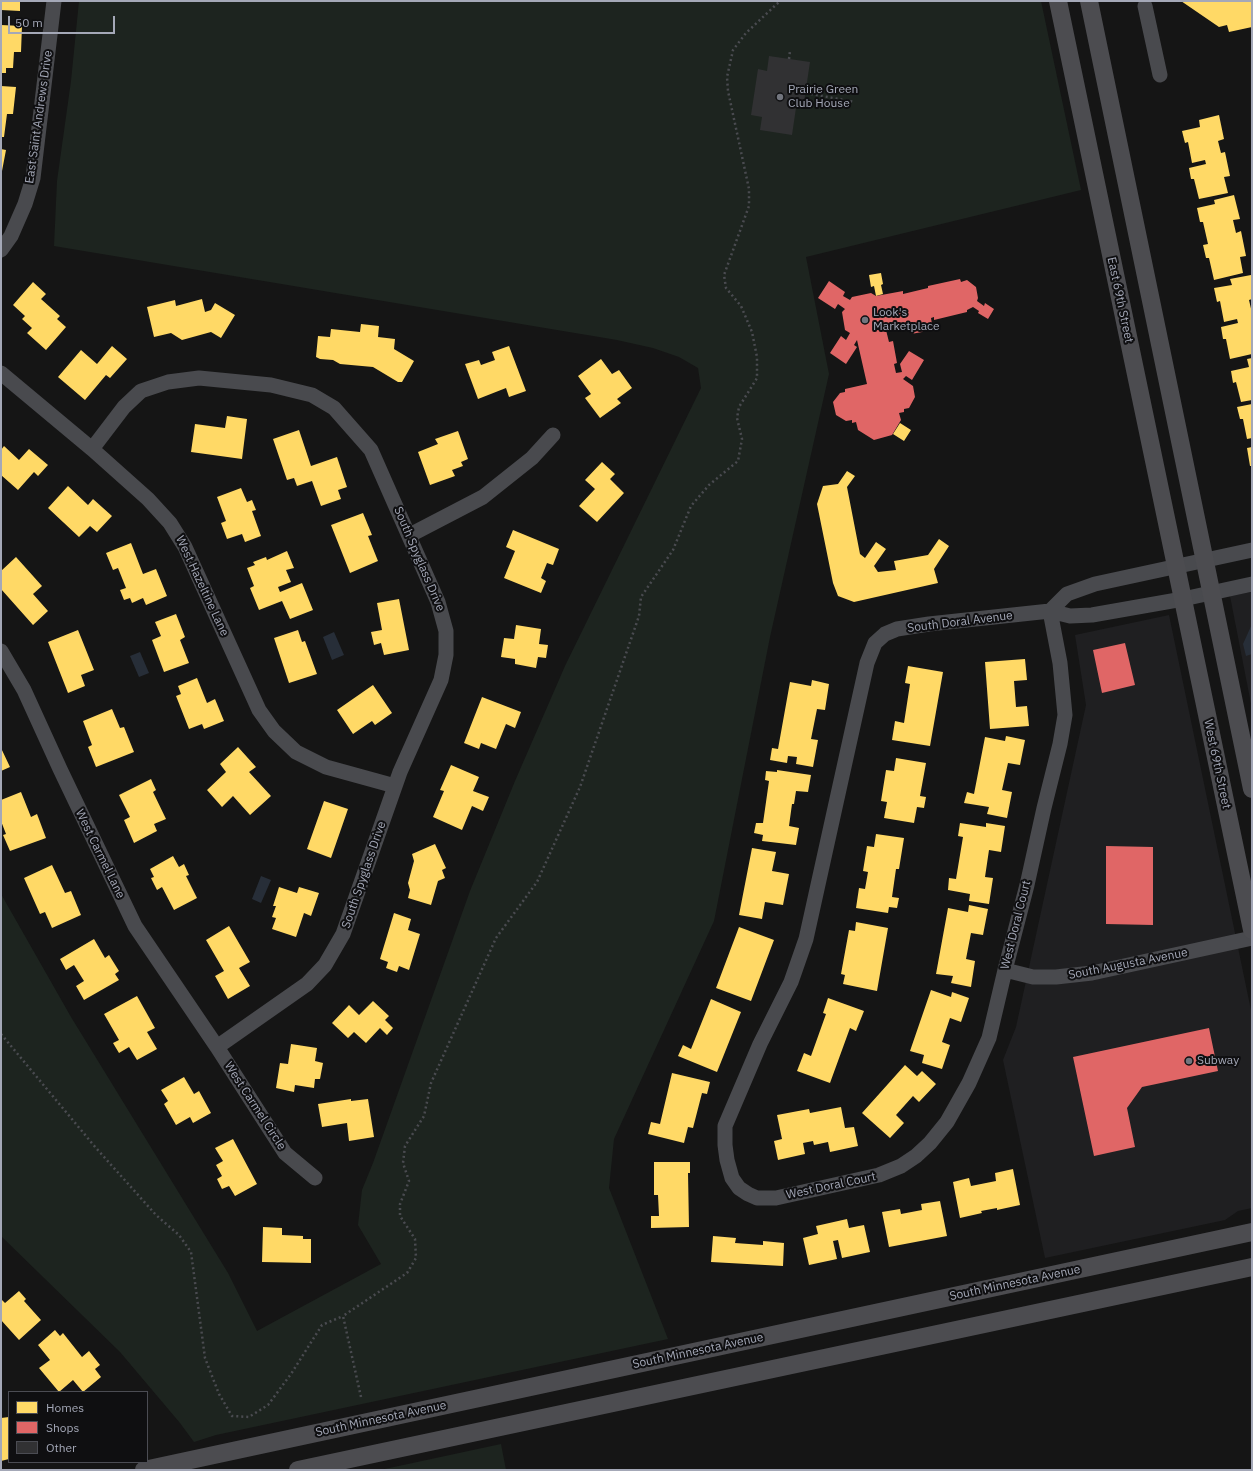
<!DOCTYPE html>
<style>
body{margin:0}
#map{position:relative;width:1253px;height:1471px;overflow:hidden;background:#151515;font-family:"IBM Plex Sans",sans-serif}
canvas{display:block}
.frame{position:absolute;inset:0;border:2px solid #a4a8b7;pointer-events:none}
.legend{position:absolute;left:8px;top:1391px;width:140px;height:72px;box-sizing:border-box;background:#0f0f11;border:1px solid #4b4c53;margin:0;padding:5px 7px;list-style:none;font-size:12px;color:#a4a8b7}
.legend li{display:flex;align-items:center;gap:8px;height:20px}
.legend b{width:20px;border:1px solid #4b4c53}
.scale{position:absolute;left:8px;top:16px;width:107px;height:18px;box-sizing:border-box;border:2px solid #a4a8b7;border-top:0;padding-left:5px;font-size:12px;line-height:14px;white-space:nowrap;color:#a4a8b7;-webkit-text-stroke:3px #0f0f11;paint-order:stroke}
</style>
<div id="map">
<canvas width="1253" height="1471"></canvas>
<div class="frame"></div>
<ul class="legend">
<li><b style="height:11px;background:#ffd966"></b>Homes</li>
<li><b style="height:11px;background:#e06666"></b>Shops</li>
<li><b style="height:11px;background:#313133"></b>Other</li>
</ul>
<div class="scale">50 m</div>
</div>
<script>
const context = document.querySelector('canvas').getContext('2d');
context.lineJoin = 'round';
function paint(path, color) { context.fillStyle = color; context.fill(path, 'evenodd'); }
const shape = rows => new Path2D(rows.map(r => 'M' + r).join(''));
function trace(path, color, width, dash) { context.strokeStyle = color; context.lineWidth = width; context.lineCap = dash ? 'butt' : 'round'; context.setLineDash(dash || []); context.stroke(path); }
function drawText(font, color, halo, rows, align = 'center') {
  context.font = font + ' "IBM Plex Sans",sans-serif'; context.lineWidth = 4; context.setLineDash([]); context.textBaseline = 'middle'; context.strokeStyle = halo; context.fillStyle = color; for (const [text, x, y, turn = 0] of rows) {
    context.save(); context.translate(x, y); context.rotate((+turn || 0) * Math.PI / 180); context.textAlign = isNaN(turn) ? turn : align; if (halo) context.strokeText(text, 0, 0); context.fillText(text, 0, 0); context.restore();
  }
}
paint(shape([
 [1252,592,1252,709,1230,596],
 [1169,615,1252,1015,1252,1208,1238,1211,1225,1220,1045,1258,1003,1060,1016,1027,1086,705,1075,635]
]), '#1f1f21');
paint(shape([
 [79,1,1041,1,1081,190,806,257,829,374,770,637,714,921,614,1139,609,1188,668,1339,216,1435,194,1442,180,1423,120,1352,1,1236,1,894,71,1017,228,1273,257,1331,381,1264,358,1225,362,1190,373,1163,470,891,515,781,565,666,701,388,698,368,679,357,653,348,617,340,54,246,57,181,71,81],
 [501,1444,506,1470,380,1470]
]), '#1d241f');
paint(shape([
 [1252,624,1252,654,1246,656,1243,644],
 [334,632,344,655,332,660,323,637],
 [140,652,149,673,139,677,130,656],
 [261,876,271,880,261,903,252,899]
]), '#272e38');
paint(shape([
 [1,1,20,1,20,11,1,10],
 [1181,1,1252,1,1252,27,1229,32,1227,25,1219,27],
 [1,25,22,26,21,52,14,52,13,68,6,68,6,73,1,73],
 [1,86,16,87,13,114,7,114,4,137,1,137],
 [1219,115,1224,139,1218,141,1221,153,1225,152,1230,176,1224,177,1228,193,1199,199,1194,179,1191,179,1189,168,1206,164,1205,160,1192,163,1188,142,1185,143,1182,131,1200,127,1199,120],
 [1,149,6,150,2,171,1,170],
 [1234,195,1240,219,1233,220,1236,233,1241,231,1246,256,1240,257,1243,273,1214,280,1209,258,1206,258,1203,245,1208,244,1203,222,1200,222,1197,208,1215,204,1214,200],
 [881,273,883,284,881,285,883,294,876,296,874,286,871,287,869,275],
 [1251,275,1252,299,1249,300,1252,313,1252,354,1230,359,1226,339,1223,339,1221,327,1238,323,1237,319,1224,322,1220,301,1217,302,1214,288,1232,285,1230,279],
 [33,282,46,294,41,299,60,316,57,319,66,327,46,350,27,333,32,328,22,319,25,316,13,305],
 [202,299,205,312,211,310,215,303,235,315,221,338,211,332,182,340,171,333,154,337,147,307,175,300,176,306],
 [361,324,379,326,378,337,395,339,394,349,414,361,402,382,398,382,373,367,340,364,333,360,320,359,316,357,318,336,330,337,331,329,360,332],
 [112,346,127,359,110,378,106,375,85,400,58,377,81,350,97,364],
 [509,346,526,391,509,397,506,388,478,399,465,364,479,360,481,365,495,360,492,352],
 [1252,358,1252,400,1241,402,1236,382,1233,383,1231,371,1249,367,1247,359],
 [601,359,612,374,619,370,632,388,617,399,621,403,600,418,585,398,591,394,578,376],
 [1252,404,1252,438,1247,439,1243,419,1240,419,1237,407],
 [227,416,247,419,242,459,191,452,195,424,225,428],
 [900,423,911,430,904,441,893,434],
 [299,430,311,466,337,457,347,487,338,490,341,499,321,506,312,481,297,486,294,478,287,480,273,439],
 [458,431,468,459,461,462,463,466,452,470,455,476,430,485,418,452,438,444,435,439],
 [4,446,19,460,29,449,48,465,38,476,34,472,18,490,1,475,1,450],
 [1252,447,1252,466,1250,466,1247,448],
 [602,462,615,474,610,479,624,493,597,522,579,506,595,489,585,480],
 [847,471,855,476,847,487,860,554,865,558,876,542,886,549,874,566,878,572,896,570,894,561,928,555,939,539,949,546,934,569,938,583,854,602,838,596,833,583,817,504,823,486,838,484],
 [68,486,88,505,93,499,112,516,97,532,90,526,79,537,48,508],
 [241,488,247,502,252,500,256,510,252,511,261,536,245,542,242,534,227,539,221,523,226,521,217,497],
 [363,513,372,535,368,536,378,561,350,573,331,525],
 [513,530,559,549,553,565,547,563,541,578,546,581,541,593,504,578,515,551,506,547],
 [131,543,143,574,156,569,167,596,146,605,143,598,132,603,130,598,124,600,120,590,126,588,118,568,113,570,106,553],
 [287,551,294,568,286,570,291,582,278,587,280,592,302,583,313,610,290,619,282,601,259,610,250,588,254,586,247,568,255,565,253,562,266,557,267,560],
 [16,557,42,586,33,594,48,611,33,625,1,589,1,571],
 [399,599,409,650,384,655,381,643,374,645,371,632,382,630,377,603],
 [176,614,185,637,180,640,189,663,164,672,152,640,161,636,155,622],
 [516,625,541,629,539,644,548,645,546,658,538,657,536,668,515,664,515,659,501,657,504,638,514,639],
 [78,630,94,670,81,675,85,686,68,693,48,642],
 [298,630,302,642,305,641,317,674,289,683,274,638],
 [1025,659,1027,680,1014,681,1016,707,1027,706,1029,726,990,729,985,662],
 [908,666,943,672,930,746,892,740,895,721,904,723,910,684,905,683],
 [197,678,207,703,215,699,224,721,204,729,202,724,189,729,176,696,181,694,178,686],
 [812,680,829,684,825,710,817,709,811,739,818,740,813,767,796,764,797,757,788,756,787,763,770,760,772,748,778,749,790,682,811,686],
 [373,685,392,713,375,725,372,721,353,734,337,710],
 [482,697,521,712,515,728,506,724,496,749,481,743,479,749,464,743],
 [112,709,120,728,124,727,134,752,96,767,88,747,92,745,83,721],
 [1006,736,1025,740,1020,765,1008,763,1002,790,1012,792,1007,818,987,814,989,807,964,803,967,792,974,794,985,737,1005,741],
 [238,747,256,767,249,772,271,796,250,815,233,796,222,807,207,790,226,772,220,764],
 [1,748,10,767,1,771],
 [896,758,926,763,920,796,926,797,924,808,917,807,914,823,884,818,887,802,881,801,886,770,894,771],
 [451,765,479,777,473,791,489,797,483,811,472,806,462,830,433,817,444,791,440,790],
 [777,770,811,775,808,792,796,791,794,804,792,804,789,826,799,828,796,845,762,841,763,835,754,833,756,823,763,823,769,781,765,780,766,771,777,772],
 [151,779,156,790,153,792,166,819,154,824,157,831,134,843,124,820,130,817,119,795],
 [21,792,31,817,37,814,46,838,10,851,3,835,6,834,1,821,1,800],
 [324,801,348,809,331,858,307,849],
 [960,823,986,827,986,823,1005,826,1001,852,989,850,985,877,993,878,989,904,969,901,970,894,948,890,949,878,956,879,963,837,958,836],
 [876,834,904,838,899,869,896,869,892,897,899,898,897,908,889,907,888,913,856,908,859,888,865,889,868,872,863,871,867,846,874,847],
 [435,844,446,868,442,870,445,878,438,881,431,905,408,898,410,890,408,883,414,861,412,854],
 [752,848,776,852,772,871,789,874,783,905,765,902,762,919,739,915],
 [173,856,179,867,184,864,189,875,186,876,197,898,174,910,162,887,157,890,151,878,154,877,150,869],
 [52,865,65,893,71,891,81,915,52,928,45,912,40,914,24,878],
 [279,887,297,893,299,887,319,893,311,916,304,913,296,937,272,929,276,918,272,917,276,906,273,906],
 [969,905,988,909,983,935,971,933,966,959,975,961,971,987,951,983,953,976,936,974,948,908,968,912],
 [394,913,411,919,408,930,420,934,409,970,399,966,397,972,386,968,388,962,380,959],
 [856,922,888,928,877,991,843,984,845,975,841,974,849,930,855,931],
 [229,926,250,962,239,968,250,986,228,999,215,976,224,971,206,940],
 [739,927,774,940,751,1001,716,988],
 [94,939,105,958,109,955,119,971,115,974,119,980,84,1000,76,986,84,981,74,965,66,970,60,959],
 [931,990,951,997,952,992,969,998,961,1022,950,1018,942,1042,950,1045,942,1069,922,1063,924,1055,910,1051],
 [137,996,155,1028,147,1032,157,1049,137,1060,129,1047,119,1053,113,1043,119,1040,104,1014],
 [828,998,864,1011,856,1031,850,1028,830,1083,797,1071,804,1053,811,1056,826,1014,823,1013],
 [711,999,741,1012,717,1072,678,1056,683,1045,691,1049],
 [373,1001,389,1016,385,1020,393,1028,387,1035,380,1028,366,1043,354,1032,348,1038,332,1023,349,1005,359,1015],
 [291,1044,317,1048,315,1061,323,1063,320,1079,315,1079,314,1088,295,1085,294,1092,276,1088,280,1063,288,1064],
 [905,1065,917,1076,922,1071,936,1084,919,1102,913,1096,896,1115,904,1123,890,1138,862,1113],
 [672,1073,710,1082,707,1094,702,1093,693,1128,688,1127,684,1143,648,1134,651,1122,660,1124],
 [184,1077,194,1094,199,1091,211,1113,193,1123,190,1117,176,1125,164,1104,168,1101,161,1090],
 [351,1099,351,1101,368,1099,374,1137,349,1141,347,1123,322,1127,318,1104],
 [841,1107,845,1128,854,1127,858,1146,830,1152,828,1142,814,1145,813,1141,803,1143,805,1154,778,1160,774,1141,782,1139,777,1115,809,1109,810,1113],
 [233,1139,257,1184,235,1196,229,1186,222,1189,217,1179,222,1176,216,1165,223,1161,215,1148],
 [654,1162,690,1162,690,1173,688,1173,689,1227,651,1228,651,1216,659,1216,658,1195,654,1195],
 [1013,1169,1020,1205,997,1210,997,1208,981,1211,982,1213,960,1218,953,1182,969,1178,971,1186,996,1181,995,1173],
 [940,1201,947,1236,889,1247,882,1212,900,1209,901,1214,922,1210,921,1204],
 [847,1219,849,1228,864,1225,870,1252,842,1258,838,1240,833,1241,837,1259,809,1265,803,1238,818,1234,816,1226],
 [263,1227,282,1228,282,1235,303,1236,303,1239,311,1239,311,1263,262,1262],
 [713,1236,736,1238,735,1243,763,1245,763,1241,784,1243,783,1266,711,1262],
 [19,1291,26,1299,24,1301,41,1320,19,1340,1,1320,1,1299,5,1303],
 [55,1330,60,1336,63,1333,82,1357,89,1351,100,1365,95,1369,101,1377,83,1392,73,1380,59,1392,39,1368,50,1360,38,1345],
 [9,1417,9,1459,1,1461,1,1418]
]), '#ffd966');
paint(shape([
 [960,279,961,282,967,280,976,287,978,298,977,301,984,306,985,303,994,309,988,319,978,313,979,311,973,307,967,310,967,312,934,320,934,317,931,318,933,330,911,334,909,325,886,330,889,342,893,341,897,363,894,364,896,373,902,372,900,364,909,351,924,360,912,380,906,376,903,379,913,386,915,397,909,408,904,409,904,412,899,413,901,420,892,435,874,440,858,430,856,422,852,423,852,420,846,421,836,415,833,402,840,393,845,392,845,389,867,384,857,340,854,345,857,347,846,364,830,353,841,336,846,340,850,333,845,330,842,312,845,309,838,304,835,309,818,298,829,281,845,292,843,296,850,300,852,297,871,293,876,296,903,291,903,294,928,288,928,286],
 [1125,643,1135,685,1102,693,1093,650],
 [1106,846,1153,847,1153,925,1106,924],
 [1209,1028,1218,1071,1142,1087,1127,1108,1135,1147,1094,1156,1073,1057]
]), '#e06666');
paint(shape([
 [769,56,810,62,804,102,797,101,792,135,760,130,762,117,751,115,758,69,767,71]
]), '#313133');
trace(shape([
 [789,59,790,51],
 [806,93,855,102],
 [1,1034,96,1148,156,1215,179,1235,191,1252,205,1358,219,1394,232,1416,249,1417,268,1405,291,1374,322,1325,343,1316],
 [361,1397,343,1316,407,1273,416,1258,415,1239,400,1216,400,1204,409,1181,403,1163,405,1146,424,1116,431,1083,496,938,537,882,580,787,639,616,641,597,673,550,691,506,709,485,738,461,742,439,737,418,739,407,757,378,757,357,752,332,741,306,726,288,724,275,749,206,749,189,728,91,727,77,733,50,746,33,780,1]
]), '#4a4b50', 2.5, [2, 3]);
trace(shape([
 [1145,6,1160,75],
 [1,250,11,236,25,204,33,178,54,1],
 [1,373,92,449,148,499,170,523,185,547,259,710,274,731,296,752,326,767,395,786],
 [92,449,124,407,141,391,168,382,199,378,271,385,312,395,334,408,371,450,438,602,446,631,446,655,441,680,400,772,343,934,325,965,307,984,217,1047],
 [410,535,483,497,532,458,553,435],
 [1050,611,1060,663,1065,715,1060,744,1044,808,1027,885,1005,970,989,1038,969,1083,947,1122,930,1143,916,1156,901,1166,879,1175,776,1198,757,1198,748,1194,739,1188,732,1178,727,1160,725,1145,725,1126,760,1044,791,982,806,939,867,663,875,643,885,634,897,629,929,624,1050,611,1070,616,1092,615,1183,599,1252,584],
 [1050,611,1067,594,1095,584,1252,550],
 [1,651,24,690,60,769,135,926,217,1047,285,1153,315,1178],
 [1005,970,1033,977,1056,977,1092,973,1252,938]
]), '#494a4e', 15);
trace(shape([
 [1058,1,1252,930],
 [1089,1,1252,789],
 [144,1470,1252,1232],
 [298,1470,1252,1267]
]), '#4c4c50', 18);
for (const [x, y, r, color] of [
 [780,97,4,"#72757e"],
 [865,320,4,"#72757e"],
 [1189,1061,4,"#72757e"]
]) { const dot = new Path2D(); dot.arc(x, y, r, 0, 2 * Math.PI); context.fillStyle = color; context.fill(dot); trace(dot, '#0f0f11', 1.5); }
drawText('12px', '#a4a8b7', '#0f0f11', [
 ["Prairie Green",788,90],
 ["Club House",788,104],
 ["Look's",873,313],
 ["Marketplace",873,327],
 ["Subway",1197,1061]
], 'left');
drawText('12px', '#a4a8b7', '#0f0f11', [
 ["East Saint Andrews Drive",39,117,-82],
 ["East 69th Street",1120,300,78],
 ["South Spyglass Drive",419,559,67],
 ["West Hazeltine Lane",202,586,65],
 ["South Doral Avenue",960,622,-7],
 ["West 69th Street",1217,764,78],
 ["West Carmel Lane",100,854,64],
 ["South Spyglass Drive",364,875,-71],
 ["West Doral Court",1016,925,-76],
 ["South Augusta Avenue",1128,964,-11],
 ["West Carmel Circle",255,1106,57],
 ["West Doral Court",831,1186,-12],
 ["South Minnesota Avenue",1015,1283,-12],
 ["South Minnesota Avenue",698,1351,-12],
 ["South Minnesota Avenue",381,1419,-12]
]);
</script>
